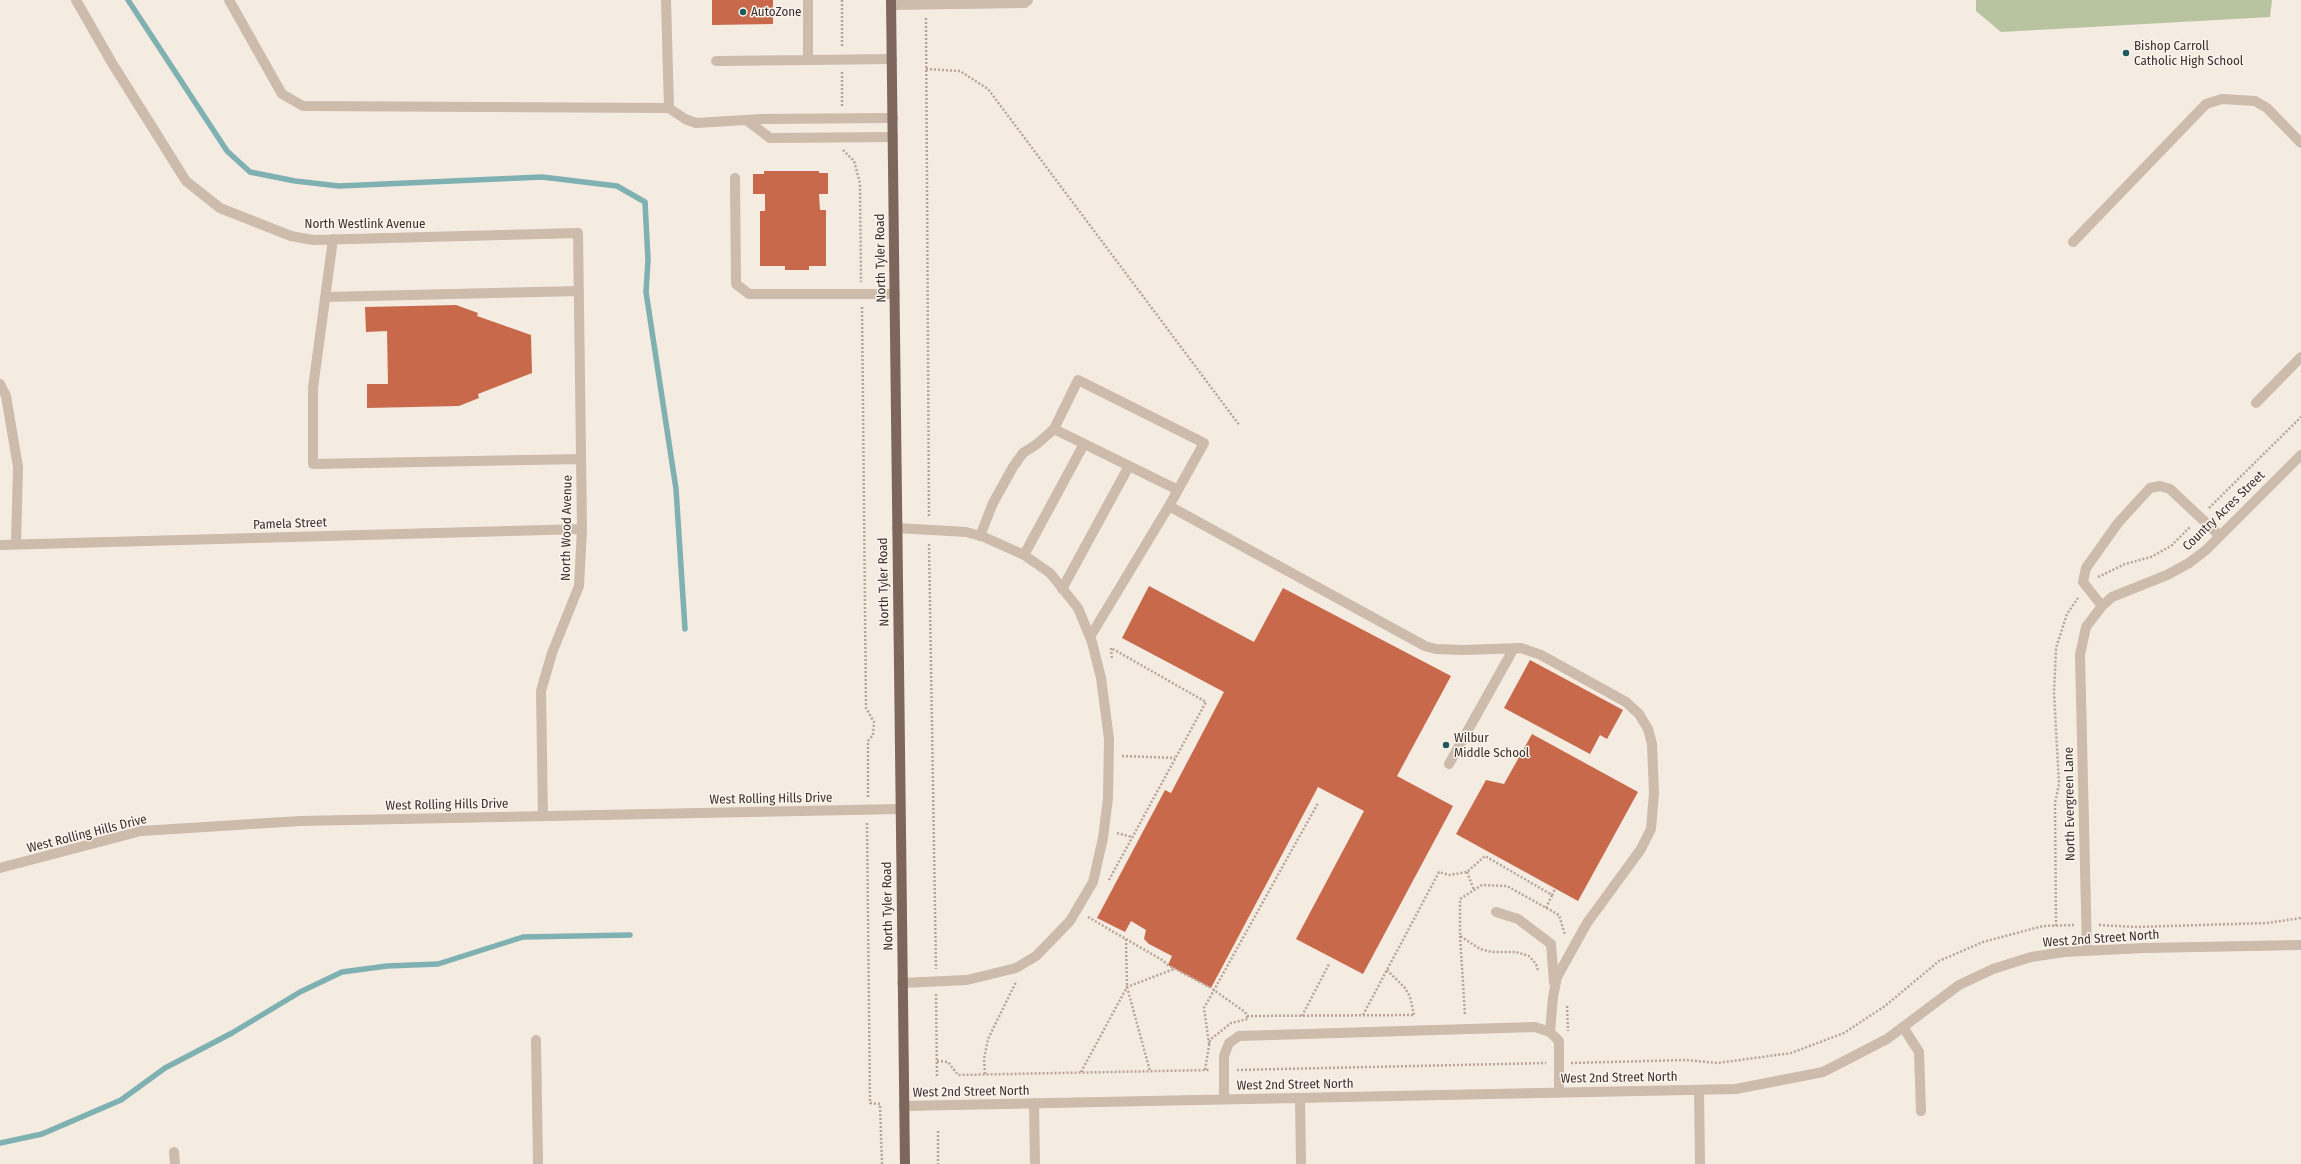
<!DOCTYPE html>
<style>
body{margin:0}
canvas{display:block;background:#f4ebe1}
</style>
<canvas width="2301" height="1164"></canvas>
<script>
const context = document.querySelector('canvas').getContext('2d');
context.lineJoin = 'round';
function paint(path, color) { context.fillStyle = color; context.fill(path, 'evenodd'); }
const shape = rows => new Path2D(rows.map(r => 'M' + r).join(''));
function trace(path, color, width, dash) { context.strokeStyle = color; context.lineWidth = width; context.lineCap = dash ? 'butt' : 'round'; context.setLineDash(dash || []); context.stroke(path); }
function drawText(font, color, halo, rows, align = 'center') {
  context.font = font + ' "Fira Sans Condensed",sans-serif'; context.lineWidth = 3; context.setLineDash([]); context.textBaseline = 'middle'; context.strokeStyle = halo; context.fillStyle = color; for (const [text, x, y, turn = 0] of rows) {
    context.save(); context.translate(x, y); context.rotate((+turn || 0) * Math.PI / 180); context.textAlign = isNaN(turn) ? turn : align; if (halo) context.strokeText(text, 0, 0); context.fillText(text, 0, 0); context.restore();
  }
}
paint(shape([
 [1976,0,2272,0,2270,17,2001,32,1976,11]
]), '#b8c4a0');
trace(shape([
 [128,0,227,151,250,172,295,181,339,186,542,177,617,186,645,202,648,260,646,292,676,489,685,629],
 [0,1143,42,1134,121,1100,165,1068,232,1033,300,992,342,972,387,966,438,964,523,937,630,935]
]), '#7fb0b2', 5.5);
paint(shape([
 [712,0,773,0,773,24,712,25],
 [764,171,819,171,819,173,828,173,828,194,819,194,820,210,826,210,826,266,809,266,809,270,785,270,785,266,760,266,760,211,765,211,765,194,753,194,753,174,764,174],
 [456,305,478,313,477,316,531,335,532,373,478,394,479,398,459,406,367,408,367,384,388,384,387,331,366,332,365,307],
 [1149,586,1254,642,1283,588,1451,676,1397,776,1453,806,1363,974,1296,939,1364,811,1318,787,1211,988,1168,965,1172,956,1149,944,1144,939,1146,930,1131,921,1125,932,1097,918,1165,790,1171,793,1224,692,1122,638],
 [1530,660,1623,710,1607,739,1600,735,1590,754,1504,708],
 [1532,734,1638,792,1578,901,1456,834,1486,780,1504,784]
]), '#c8694b');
trace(shape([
 [842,0,842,48],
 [926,18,929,517],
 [926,69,960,71,988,89,1240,426],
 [842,72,842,106],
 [843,150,854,161,860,183,861,282],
 [862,307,866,708,874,722,873,735,868,741,868,798],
 [2209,508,2301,417],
 [929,544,936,969],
 [2098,577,2125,564,2151,557,2171,546,2190,527],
 [1111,648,1112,659],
 [1122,756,1175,758],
 [867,823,870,1103,880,1104,882,1164],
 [1117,833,1132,837],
 [1467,872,1474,890],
 [1109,880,1206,702,1111,648],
 [1546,908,1552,895],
 [1088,917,1162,960,1168,965,1211,988,1245,1012,1248,1019,1231,1023,1210,1040,1205,1070],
 [2099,925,2136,927,2267,923,2301,918],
 [2056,926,2055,803,2059,784,2054,693,2056,648,2067,614,2078,598],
 [1460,936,1465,1015],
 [1126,939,1127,987,1150,1071],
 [1387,970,1405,988,1410,997,1414,1015],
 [1538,970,1536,964,1529,956,1516,952,1492,952,1480,949,1460,936,1460,899,1482,885,1507,886,1559,915,1565,935],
 [936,994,937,1077],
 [1567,1006,1568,1031],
 [1363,1015,1439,872,1449,875,1467,872,1485,856,1552,895,1555,889],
 [1247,1016,1414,1015],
 [1302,1016,1329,964],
 [1209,1044,1204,1008,1318,803],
 [937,1061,948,1062,958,1075,1210,1070],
 [1571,1063,1686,1060,1718,1063,1791,1053,1844,1033,1885,1006,1939,961,1983,942,2043,926,2074,925],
 [1237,1070,1546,1063],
 [1081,1072,1127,987,1174,969],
 [985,1074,984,1059,988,1039,1016,982],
 [938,1131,938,1164]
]), '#b9a596', 2.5, [2, 2]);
trace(shape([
 [76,0,112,63,186,181,220,208,291,236,313,240,578,233,582,529,579,586,552,653,541,691,543,816],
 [229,0,282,94,303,106,669,108,666,0],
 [808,0,808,60,892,59],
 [891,5,1025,3,1028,0],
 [716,61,808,60],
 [669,108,685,119,696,123,762,119,893,118],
 [749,122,770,138,893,137],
 [735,178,736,284,749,294,895,294],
 [333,239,313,388,313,464,581,459],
 [2073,242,2206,104,2222,99,2255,101,2267,108,2301,143],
 [325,297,579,291],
 [0,384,6,396,18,467,16,544],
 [2256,403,2301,357],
 [1054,429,1178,490],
 [897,528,966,532,984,537,1024,555,1050,573,1078,608,1092,642,1101,678,1109,739,1108,798,1103,838,1093,882,1070,921,1036,956,1016,968,967,980,902,983],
 [980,536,993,503,1013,467,1023,453,1037,444,1054,429,1078,380,1204,443,1169,506],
 [0,545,582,529],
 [1024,555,1084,444],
 [1062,589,1129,466],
 [2102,606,2083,582,2086,568,2118,523,2150,488,2160,486,2170,489,2220,536],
 [1090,637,1169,506,1425,646,1436,649,1463,650,1521,648,1541,655,1626,702,1639,714,1648,729,1652,744,1654,793,1651,829,1641,849,1587,923,1557,977,1553,997,1550,1032],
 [1449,764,1514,648],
 [0,868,141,831,300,821,900,809],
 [1496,912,1518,919,1551,944,1554,982],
 [2087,951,2080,655,2086,627,2102,606,2112,597,2167,575,2189,563,2206,550,2301,455],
 [1903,1027,1919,1052,1921,1111],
 [536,1040,538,1164],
 [1699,1090,1700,1164],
 [1300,1098,1301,1164],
 [1224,1099,1224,1056,1229,1043,1239,1036,1535,1027,1550,1032,1559,1041,1559,1093],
 [1034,1103,1035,1164],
 [904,1106,1736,1089,1823,1072,1887,1039,1959,985,1993,969,2031,957,2064,952,2144,948,2301,945],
 [174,1152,175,1164]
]), '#cdbbac', 10);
trace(shape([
 [891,0,905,1164]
]), '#7d675c', 10);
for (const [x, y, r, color] of [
 [743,12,4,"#1f5a5e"],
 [2126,53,4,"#1f5a5e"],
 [1446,745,4,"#1f5a5e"]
]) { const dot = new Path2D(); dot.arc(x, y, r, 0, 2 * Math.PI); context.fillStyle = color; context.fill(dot); trace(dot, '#fbf5ee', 1.5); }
drawText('13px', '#3b302b', '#fbf5ee', [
 ["AutoZone",751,12],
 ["Bishop Carroll",2134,46],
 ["Catholic High School",2134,61],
 ["Wilbur",1454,738],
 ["Middle School",1454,753]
], 'left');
drawText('13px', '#3b302b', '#fbf5ee', [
 ["North Westlink Avenue",365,224],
 ["North Tyler Road",881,258,-91],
 ["Country Acres Street",2224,511,-44],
 ["Pamela Street",290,524,-2],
 ["North Wood Avenue",567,528,-89],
 ["North Tyler Road",884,582,-91],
 ["West Rolling Hills Drive",771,799,-1],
 ["North Evergreen Lane",2070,804,-91],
 ["West Rolling Hills Drive",447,805,-1],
 ["West Rolling Hills Drive",87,834,-14],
 ["North Tyler Road",888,906,-91],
 ["West 2nd Street North",2101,939,-4],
 ["West 2nd Street North",1619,1078,-1],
 ["West 2nd Street North",1295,1085,-1],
 ["West 2nd Street North",971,1092,-1]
]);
</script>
